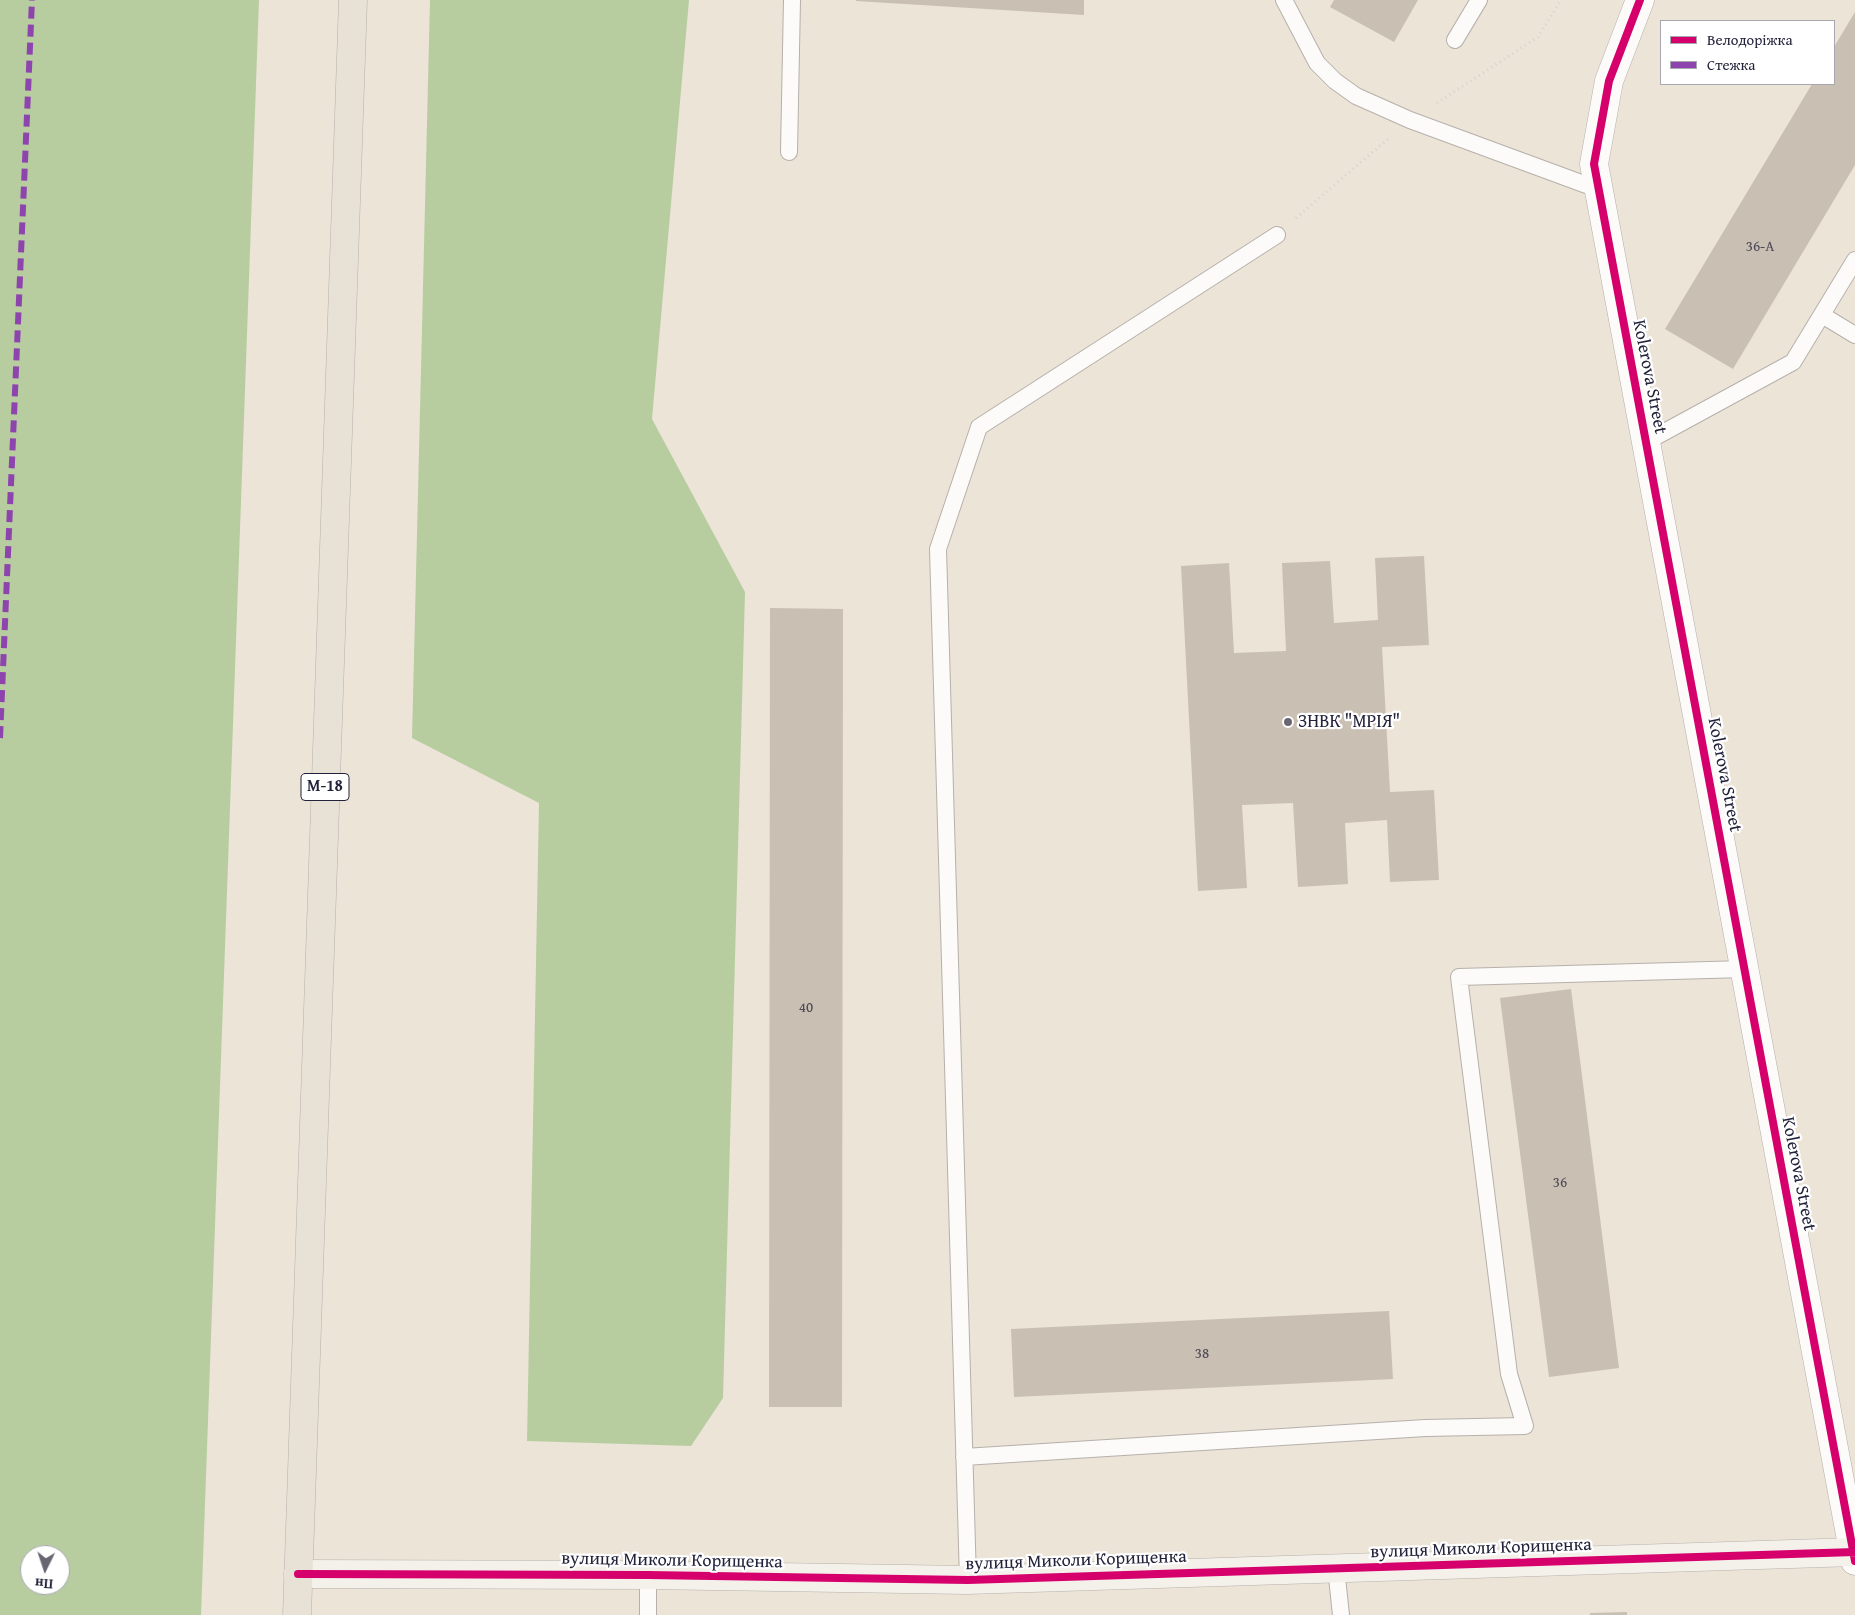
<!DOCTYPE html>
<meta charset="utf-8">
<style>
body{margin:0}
#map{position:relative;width:1855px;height:1615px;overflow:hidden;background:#ece4d7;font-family:"Gentium Book Plus",serif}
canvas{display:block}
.legend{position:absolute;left:1660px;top:20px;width:175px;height:65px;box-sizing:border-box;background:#fff;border:1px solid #a7a7b1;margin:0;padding:6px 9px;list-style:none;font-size:15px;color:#22223b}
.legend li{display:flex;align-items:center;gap:10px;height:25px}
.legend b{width:25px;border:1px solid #a7a7b1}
.north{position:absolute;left:20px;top:1545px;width:50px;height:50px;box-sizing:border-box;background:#fff;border:1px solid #a7a7b1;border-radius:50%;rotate:184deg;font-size:14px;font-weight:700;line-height:20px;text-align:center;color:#22223b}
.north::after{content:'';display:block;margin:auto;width:18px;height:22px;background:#696672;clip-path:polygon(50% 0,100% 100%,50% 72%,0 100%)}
</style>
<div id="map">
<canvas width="1855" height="1615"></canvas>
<ul class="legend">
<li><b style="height:6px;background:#d6006c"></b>Велодоріжка</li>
<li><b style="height:6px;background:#8e44ad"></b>Стежка</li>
</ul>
<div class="north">Пн</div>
</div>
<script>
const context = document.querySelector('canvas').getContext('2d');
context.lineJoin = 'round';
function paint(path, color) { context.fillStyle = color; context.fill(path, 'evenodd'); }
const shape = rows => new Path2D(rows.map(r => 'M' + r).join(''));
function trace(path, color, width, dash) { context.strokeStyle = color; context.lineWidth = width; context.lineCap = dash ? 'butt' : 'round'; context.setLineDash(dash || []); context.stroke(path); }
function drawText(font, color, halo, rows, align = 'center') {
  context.font = font + ' "Gentium Book Plus",serif'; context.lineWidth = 4.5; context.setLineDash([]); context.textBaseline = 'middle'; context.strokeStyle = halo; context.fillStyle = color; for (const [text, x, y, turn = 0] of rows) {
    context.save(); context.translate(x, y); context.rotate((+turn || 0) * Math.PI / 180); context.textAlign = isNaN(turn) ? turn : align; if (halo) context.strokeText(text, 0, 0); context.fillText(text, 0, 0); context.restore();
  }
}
paint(shape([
 [0,0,259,0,201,1615,0,1615],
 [30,1555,60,1555,60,1585,30,1585],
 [430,0,689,0,652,419,745,592,723,1398,691,1446,527,1441,539,803,412,738]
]), '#b7cda0');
paint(shape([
 [856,0,1084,0,1084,15,856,1],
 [1334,0,1418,0,1394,42,1330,7],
 [1855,12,1855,165,1733,369,1665,329,1812,84,1834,84,1834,47],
 [1424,556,1429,645,1382,647,1390,792,1434,790,1439,880,1390,882,1387,820,1345,823,1348,884,1298,887,1293,803,1242,805,1247,888,1198,891,1181,566,1229,563,1234,653,1286,651,1282,563,1330,561,1334,623,1378,620,1375,558],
 [770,608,843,609,842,1407,769,1407],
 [1571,989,1619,1368,1549,1377,1500,998],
 [1389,1311,1393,1379,1014,1397,1011,1329],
 [1627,1612,1627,1615,1590,1615,1590,1613]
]), '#c9bfb2');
const lane = shape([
 [1284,0,1317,63,1335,81,1356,96,1410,120,1600,190],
 [1455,40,1479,0],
 [789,152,792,0],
 [1822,315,1855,335],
 [1646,442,1793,362,1855,260],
 [964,1457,1425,1428,1525,1426,1509,1374,1459,977,1745,969],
 [1336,1568,1341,1615],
 [648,1575,648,1615],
 [968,1580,938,549,979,427,1277,235]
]);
const street = shape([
 [1640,0,1609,81,1594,164,1855,1561]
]);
const secondary = shape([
 [298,1574,648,1575,968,1580,1855,1552]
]);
const highway = shape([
 [297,1615,353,0]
]);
trace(lane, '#b6b0ab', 18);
trace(street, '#b6b0ab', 29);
trace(secondary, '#b6b0ab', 29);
trace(highway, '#b6b0ab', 29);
trace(shape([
 [1437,103,1538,37,1561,0],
 [1296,218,1388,139]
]), '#d4d2d0', 3, [1, 4]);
trace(lane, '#fcfbf9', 16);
trace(street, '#fcfbf9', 28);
trace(secondary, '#f4f1eb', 28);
trace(highway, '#e8e1d5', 28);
trace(shape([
 [0,738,32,0]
]), '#8e44ad', 6, [12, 6]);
trace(shape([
 [1640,0,1609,81,1594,164,1855,1561],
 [298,1574,648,1575,968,1580,1855,1552]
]), '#d6006c', 8);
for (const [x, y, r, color] of [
 [1288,722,5,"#696672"]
]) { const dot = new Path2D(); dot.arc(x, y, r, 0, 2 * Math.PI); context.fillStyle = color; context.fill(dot); trace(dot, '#fff', 2); }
drawText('15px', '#4c4959', null, [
 ["36-А",1760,247],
 ["40",806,1008],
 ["36",1560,1183],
 ["38",1202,1354]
]);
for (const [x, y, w] of [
 [325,787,48]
]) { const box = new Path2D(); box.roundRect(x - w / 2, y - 13.5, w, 27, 4); context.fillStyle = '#fff'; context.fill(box); trace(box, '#22223b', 1); }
drawText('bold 16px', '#22223b', null, [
 ["М-18",325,787]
]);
drawText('18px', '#22223b', '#fff', [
 ["Kolerova Street",1649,377,79],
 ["Kolerova Street",1724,775,79],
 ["Kolerova Street",1798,1174,79],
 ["вулиця Миколи Корищенка",1481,1549,-2],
 ["вулиця Миколи Корищенка",672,1561,1],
 ["вулиця Миколи Корищенка",1076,1561,-2]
]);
drawText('18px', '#22223b', '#fff', [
 ["ЗНВК \"МРІЯ\"",1298,722]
], 'left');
</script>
